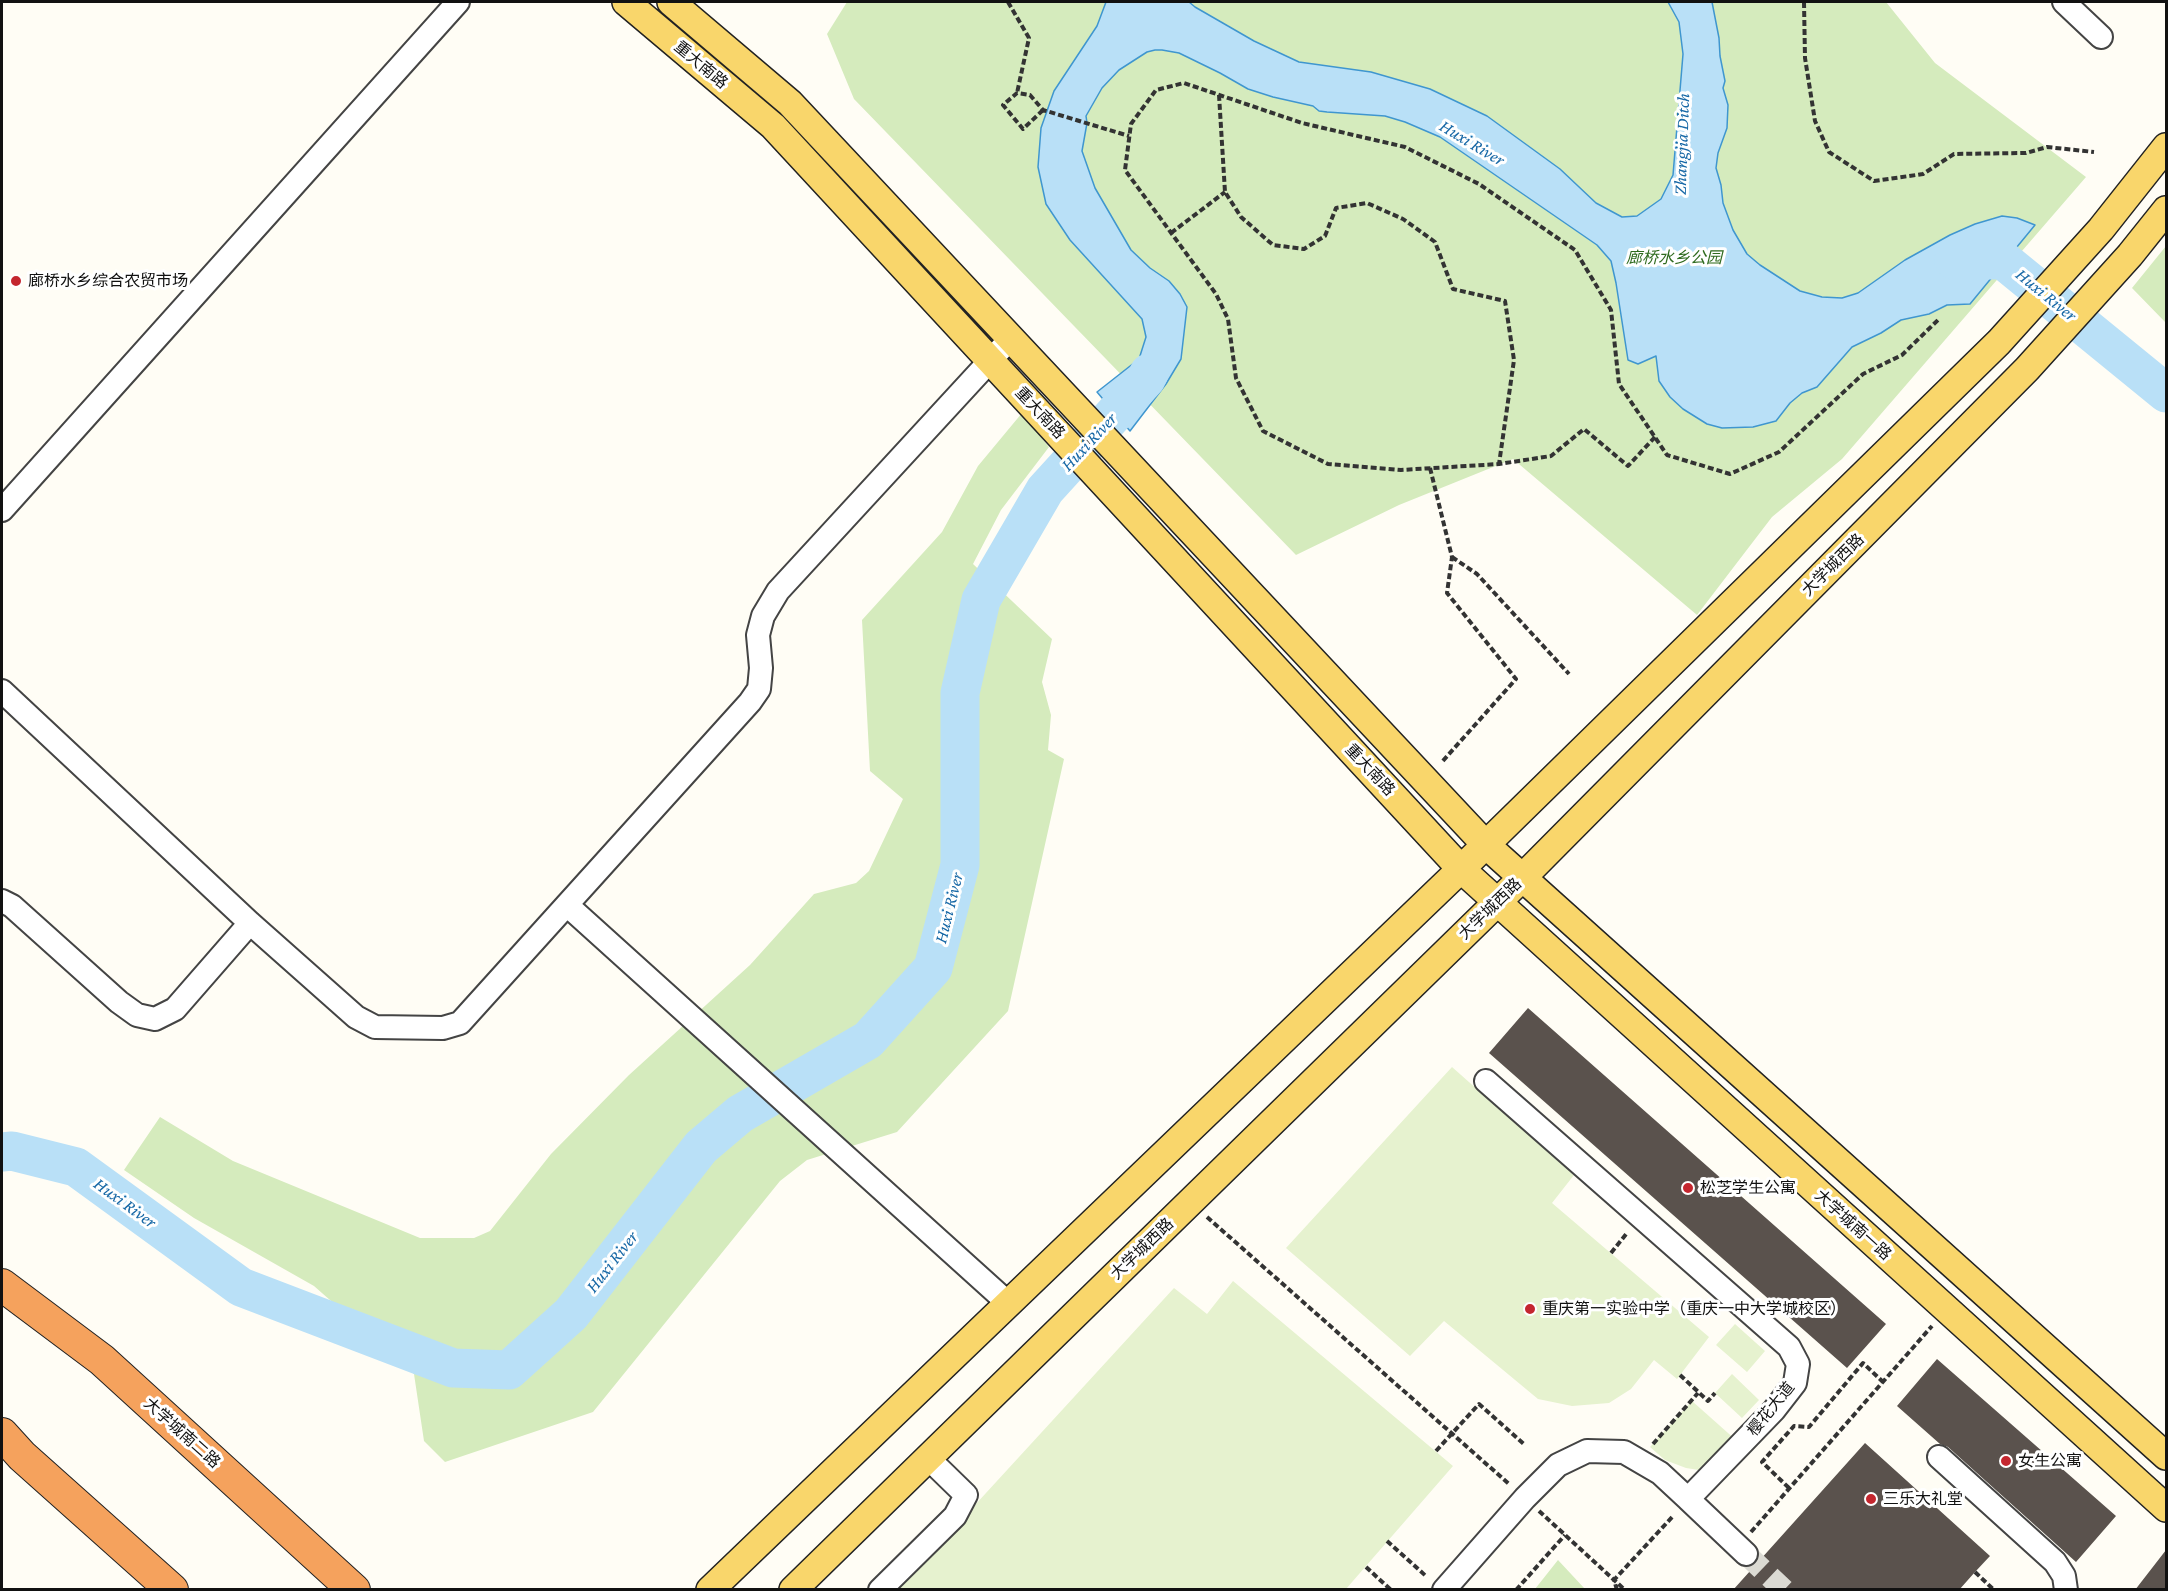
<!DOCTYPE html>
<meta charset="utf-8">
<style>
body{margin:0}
#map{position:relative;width:2168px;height:1591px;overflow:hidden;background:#fffdf5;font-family:"Crimson Pro",serif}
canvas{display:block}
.frame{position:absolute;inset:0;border:3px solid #111;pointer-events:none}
</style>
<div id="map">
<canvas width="2168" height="1591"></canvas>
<div class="frame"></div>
</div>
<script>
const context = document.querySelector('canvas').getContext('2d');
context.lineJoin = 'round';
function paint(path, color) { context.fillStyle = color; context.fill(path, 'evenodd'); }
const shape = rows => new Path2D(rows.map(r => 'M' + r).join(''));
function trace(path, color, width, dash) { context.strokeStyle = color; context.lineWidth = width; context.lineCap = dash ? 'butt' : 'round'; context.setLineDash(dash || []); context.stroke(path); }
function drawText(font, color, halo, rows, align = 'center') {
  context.font = font + ' "Crimson Pro","Noto Sans SC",serif'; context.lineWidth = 6; context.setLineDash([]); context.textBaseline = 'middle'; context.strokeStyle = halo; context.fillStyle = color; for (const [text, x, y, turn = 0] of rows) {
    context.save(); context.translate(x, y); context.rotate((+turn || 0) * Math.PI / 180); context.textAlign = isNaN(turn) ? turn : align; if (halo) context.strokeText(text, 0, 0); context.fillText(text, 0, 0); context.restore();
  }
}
paint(shape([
 [847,2,1886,2,1935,63,2086,177,1842,459,1772,517,1697,615,1513,459,1399,505,1296,555,854,99,827,34],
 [2166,246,2166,323,2132,288],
 [1022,413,1049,447,1001,510,973,564,1052,639,1042,682,1051,715,1048,750,1064,759,1008,1011,897,1132,807,1160,780,1181,593,1412,445,1462,424,1441,414,1374,314,1286,194,1218,124,1170,160,1117,233,1161,420,1238,474,1238,490,1231,551,1154,629,1075,750,965,814,894,856,883,869,871,903,799,870,771,862,620,942,532,978,466],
 [1558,1560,1585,1589,1535,1589]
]), '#d5ebbd');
paint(shape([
 [1452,1067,1574,1175,1552,1203,1709,1337,1677,1379,1654,1360,1631,1389,1609,1403,1572,1406,1538,1399,1444,1321,1410,1356,1286,1248],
 [1233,1281,1453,1466,1346,1589,897,1590,1174,1288,1207,1314],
 [1735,1324,1765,1351,1747,1372,1716,1345],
 [1732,1374,1759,1400,1742,1418,1715,1393],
 [1692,1401,1737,1441,1715,1468,1699,1470,1686,1468,1665,1460,1650,1447]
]), '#e6f2cf');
const water = shape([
 [1106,2,1189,2,1195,7,1254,41,1299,62,1371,72,1430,89,1487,116,1560,169,1596,203,1622,217,1637,216,1661,199,1673,175,1683,54,1679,22,1668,2,1712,2,1719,38,1720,56,1725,81,1723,88,1728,105,1727,128,1718,153,1716,168,1721,185,1723,203,1733,230,1747,254,1760,265,1800,291,1822,297,1842,298,1858,293,1905,260,1950,235,1975,224,2002,216,2017,218,2035,225,1970,304,1947,305,1929,314,1901,320,1881,333,1852,347,1817,387,1802,393,1790,403,1776,421,1753,427,1722,428,1707,424,1683,409,1670,397,1659,381,1656,356,1638,364,1628,360,1616,283,1611,261,1597,245,1440,137,1405,122,1385,116,1327,112,1319,111,1313,106,1273,97,1248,89,1220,73,1179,53,1162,50,1155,50,1147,52,1119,70,1102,88,1086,116,1087,123,1082,151,1095,188,1131,250,1150,268,1169,281,1180,294,1187,307,1181,359,1166,384,1130,431,1097,392,1139,359,1146,337,1142,319,1070,240,1046,204,1038,167,1041,128,1054,91,1097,26,1106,2]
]);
paint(water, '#b9e0f7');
trace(water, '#3f96cf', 1.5);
trace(shape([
 [1954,260,2003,260,2166,393],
 [2,1152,12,1151,76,1167,241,1287,453,1368,509,1370,571,1314,701,1147,740,1114,868,1040,933,968,960,865,960,693,981,600,1045,490,1146,379,1149,373]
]), '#b9e0f7', 39);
paint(shape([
 [1528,1008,1886,1324,1847,1368,1489,1053],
 [1937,1359,2116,1516,2076,1562,1948,1447,1940,1444,1897,1406],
 [1865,1443,1990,1556,1975,1572,1959,1590,1733,1590],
 [2166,1550,2166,1590,2135,1590]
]), '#5a524d');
trace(shape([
 [1746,1554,1784,1590]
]), '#dbdad3', 22, [22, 11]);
const minor = shape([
 [2064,2,2101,37],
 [2,510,458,2],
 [2,691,250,923,356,1017,375,1027,443,1028,460,1023,750,702,759,689,761,668,758,635,763,616,778,591,1011,338],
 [2,901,12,906,119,1002,137,1015,155,1019,175,1009,250,923],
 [567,905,1008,1303],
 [1939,1457,2055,1562,2064,1576,2066,1590],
 [1688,1499,1746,1554],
 [880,1590,955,1516,966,1495,928,1458],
 [1444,1590,1525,1498,1558,1465,1587,1451,1624,1452,1660,1473,1688,1499,1774,1410,1795,1383,1798,1364,1789,1347,1486,1081]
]);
const major = shape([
 [626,2,773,126,1461,869,2166,1508],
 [671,2,790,103,1485,844,2166,1456],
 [710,1590,1461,869,1999,342,2101,229,2166,147],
 [793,1590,1521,879,2027,369,2130,255,2166,210]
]);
const highway = shape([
 [2,1285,102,1360,354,1590],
 [2,1434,22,1456,172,1590]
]);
trace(minor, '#444', 26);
trace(major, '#222', 30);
trace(highway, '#222', 34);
trace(shape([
 [1008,2,1029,38,1017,93],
 [1804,2,1805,58,1815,121,1829,152,1874,181,1923,174,1954,154,2026,153,2047,147,2094,152],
 [1219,95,1225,192,1241,217,1273,245,1304,249,1325,236,1336,208,1367,203,1403,219,1435,242,1453,289,1505,301,1514,360,1499,464],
 [1043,110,1023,129,1003,105,1017,93,1030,95,1043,110,1129,136],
 [1171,233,1225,192],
 [1655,437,1628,466,1584,429,1551,456,1499,464,1401,470,1328,464,1263,431,1236,378,1228,319,1216,294,1125,170,1131,124,1156,90,1184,83,1302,123,1405,147,1479,184,1575,250,1611,310,1619,384,1667,455,1730,474,1779,452,1863,374,1902,355,1939,319],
 [1430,468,1452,557,1447,593,1516,679,1441,763],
 [1452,557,1477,574,1569,674],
 [1207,1217,1509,1484],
 [1611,1253,1627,1233],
 [1680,1375,1708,1401,1715,1393],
 [1653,1444,1698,1393],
 [1436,1451,1479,1404,1525,1445],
 [1789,1488,1762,1462,1794,1426,1809,1427,1863,1363,1883,1382],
 [1539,1511,1625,1590],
 [1751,1532,1932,1326],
 [1387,1541,1427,1577],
 [1366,1567,1391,1590],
 [1975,1572,1994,1590],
 [1516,1590,1565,1535],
 [1617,1590,1614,1580,1674,1515]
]), '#333', 4, [6, 3]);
trace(minor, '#fff', 22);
trace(major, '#f9d66b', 27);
trace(highway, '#f5a25d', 32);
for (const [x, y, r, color] of [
 [16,281,6,"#c4262e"],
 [1688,1188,6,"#c4262e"],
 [1530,1309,6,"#c4262e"],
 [2006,1461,6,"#c4262e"],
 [1871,1499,6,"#c4262e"]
]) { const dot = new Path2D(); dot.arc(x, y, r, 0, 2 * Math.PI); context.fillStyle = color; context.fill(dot); trace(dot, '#fff', 2); }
drawText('16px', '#111', '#fff', [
 ["重大南路",701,65,40],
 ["重大南路",1040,413,47],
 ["大学城西路",1833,565,-45],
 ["重大南路",1370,770,47],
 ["大学城西路",1490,909,-44],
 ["大学城南一路",1853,1225,42],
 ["大学城西路",1142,1249,-44],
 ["樱花大道",1771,1409,-51],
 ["大学城南二路",182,1433,42]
]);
drawText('italic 16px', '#2f6b1f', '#fff', [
 ["廊桥水乡公园",1674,258]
]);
drawText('16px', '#111', '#fff', [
 ["廊桥水乡综合农贸市场",28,281],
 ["松芝学生公寓",1700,1188],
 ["重庆第一实验中学（重庆一中大学城校区）",1542,1309],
 ["女生公寓",2018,1461],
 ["三乐大礼堂",1883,1499]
], 'left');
drawText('italic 18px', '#1768a6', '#fff', [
 ["Huxi River",1472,143,31],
 ["Zhangjia Ditch",1682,144,-88],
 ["Huxi River",2046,295,39],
 ["Huxi River",1089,442,-47],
 ["Huxi River",949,908,-76],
 ["Huxi River",125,1203,36],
 ["Huxi River",612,1262,-52]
]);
</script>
